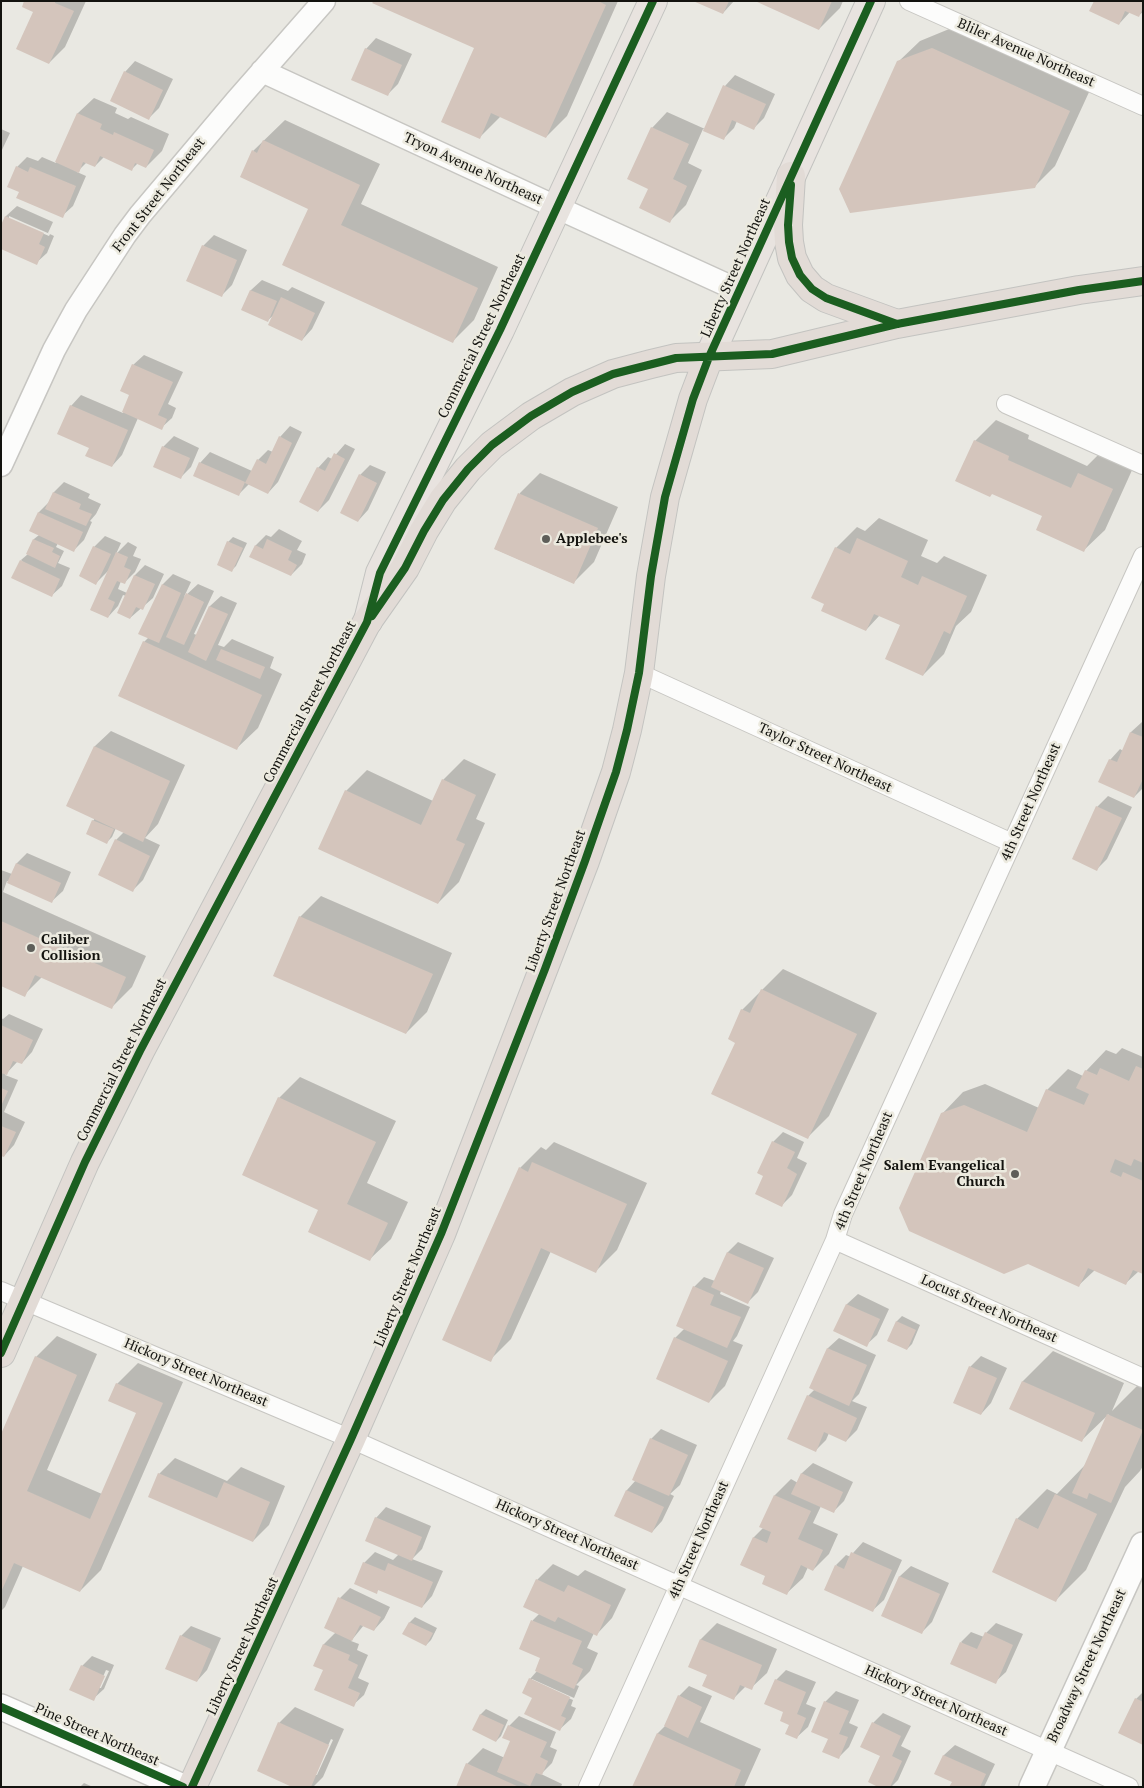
<!DOCTYPE html>
<style>
body{margin:0}
#map{position:relative;width:1144px;height:1788px;overflow:hidden;background:#e9e8e2;font-family:"PT Serif",serif}
canvas{display:block}
.frame{position:absolute;inset:0;border:2px solid #13130f;pointer-events:none}
</style>
<div id="map">
<canvas width="1144" height="1788"></canvas>
<div class="frame"></div>
</div>
<script>
const context = document.querySelector('canvas').getContext('2d');
context.lineJoin = 'round';
function paint(path, color) { context.fillStyle = color; context.fill(path, 'evenodd'); }
const shape = rows => new Path2D(rows.map(r => 'M' + r).join(''));
function trace(path, color, width, dash) { context.strokeStyle = color; context.lineWidth = width; context.lineCap = dash ? 'butt' : 'round'; context.setLineDash(dash || []); context.stroke(path); }
function drawText(font, color, halo, rows, align = 'center') {
  context.font = font + ' "PT Serif",serif'; context.lineWidth = 5; context.setLineDash([]); context.textBaseline = 'middle'; context.strokeStyle = halo; context.fillStyle = color; for (const [text, x, y, turn = 0] of rows) {
    context.save(); context.translate(x, y); context.rotate((+turn || 0) * Math.PI / 180); context.textAlign = isNaN(turn) ? turn : align; if (halo) context.strokeText(text, 0, 0); context.fillText(text, 0, 0); context.restore();
  }
}
paint(shape([
 [26,1,86,1,65,47,49,63,35,11],
 [375,1,618,1,567,116,546,137,501,116,479,138,476,47],
 [696,1,734,1,723,13],
 [758,1,843,1,840,8,819,29],
 [1143,1,1143,12,1138,16,1130,12,1119,24,1091,11],
 [954,27,1090,90,1055,166,1034,187,898,62,920,41],
 [376,38,412,54,398,84,388,94,366,49],
 [135,61,173,79,159,108,149,118,125,72],
 [735,75,775,94,764,118,754,128,737,121,734,128,723,139,703,129,688,163,702,170,686,205,670,221,650,188,652,128,667,112,705,129,725,86],
 [94,98,117,108,115,113,128,119,131,117,169,134,162,151,146,167,138,163,132,169,104,157,95,166,87,162,77,172,86,176,73,206,62,216,21,191,17,167,27,157,38,161,42,157,56,163,78,113],
 [285,120,380,164,361,204,498,267,474,320,453,341,309,208,253,151],
 [1,129,10,133,1,152],
 [17,206,53,222,48,233,54,236,47,253,36,263,1,228,6,216],
 [9,216,50,234,49,236,9,219],
 [214,235,247,250,232,285,221,296,203,246],
 [262,280,288,291,292,287,325,302,312,329,302,340,274,315,268,320,243,310,251,290],
 [144,355,183,372,168,404,176,408,172,418,161,428,138,418,122,455,112,466,90,447,71,406,81,395,123,413,131,395,133,365],
 [996,420,1029,435,1028,439,1087,466,1100,453,1133,468,1105,530,1084,550,1044,516,975,441],
 [290,426,302,432,278,482,268,493,249,484,239,494,200,463,210,452,252,471,258,460,268,450,273,452,280,437],
 [174,436,199,448,191,467,181,477,163,447],
 [345,444,355,449,329,500,318,511,318,468,328,457,332,459],
 [370,465,386,472,368,510,358,521,360,475],
 [540,473,618,507,594,562,573,583,495,549,520,493],
 [64,482,90,494,88,498,101,504,96,514,90,521,92,522,84,540,73,551,58,543,56,547,64,551,58,563,70,568,62,586,51,596,21,560,28,554,34,539,39,535,31,531,39,512,49,502,54,492],
 [879,518,928,540,921,556,937,563,944,556,987,575,971,612,956,626,944,654,923,675,901,625,880,615,866,630,836,548,857,527,865,531],
 [279,529,302,541,297,550,306,554,302,564,291,575,251,556,256,545,266,535,271,537],
 [105,536,121,543,116,554,128,542,137,547,133,556,141,559,135,572,124,583,121,581,118,589,127,593,135,575,145,565,164,574,153,598,130,618,126,596,123,595,118,606,108,617,91,610,109,570,96,583,80,576,94,547],
 [233,537,247,543,236,566,232,570,228,542],
 [173,574,191,582,184,597,198,584,214,591,194,634,197,635,210,606,221,596,237,603,218,645,224,647,232,639,274,657,270,668,282,674,258,728,237,748,144,642,148,638,163,584],
 [1142,722,1143,788,1134,797,1110,760,1120,749,1123,751,1131,732],
 [111,731,185,765,158,824,145,838,160,845,143,880,133,890,116,840,124,832,116,828,112,837,107,842,93,821,95,818,68,806,95,746],
 [464,759,496,774,476,819,485,823,459,882,438,903,346,791,367,770,433,801,443,780],
 [1108,796,1132,807,1107,859,1097,869,1097,807],
 [27,853,71,872,63,891,52,901,7,881,3,892,146,956,132,987,111,1008,42,977,24,995,1,985,1,870,12,874,17,863],
 [321,896,452,953,427,1012,406,1033,274,975,300,917],
 [783,969,877,1013,829,1116,808,1137,737,1042,742,1010],
 [9,1014,43,1029,32,1052,22,1063,18,1061,5,1075,18,1080,4,1112,25,1122,14,1145,4,1156,1,1155,1,1018,3,1019],
 [1122,1048,1143,1057,1143,1272,1139,1271,1126,1283,1095,1270,1079,1285,942,1114,963,1092,985,1084,1039,1108,1047,1090,1068,1069,1083,1076,1086,1071,1106,1050,1116,1054],
 [300,1077,396,1121,367,1183,408,1202,391,1239,370,1259,320,1210,279,1098],
 [783,1132,804,1142,797,1158,807,1163,792,1195,781,1206,765,1175,773,1142],
 [554,1142,647,1183,617,1250,596,1271,551,1251,511,1339,490,1360,520,1168,541,1147,546,1150],
 [738,1242,774,1258,758,1292,748,1302,721,1291,720,1294,750,1307,737,1336,733,1341,743,1345,725,1386,709,1402,675,1338,685,1328,694,1287,704,1277,715,1281,728,1252],
 [858,1294,889,1309,877,1335,866,1345,835,1331,847,1304],
 [902,1316,920,1325,912,1344,907,1349,888,1341,897,1321],
 [57,1336,97,1354,47,1470,102,1494,138,1413,117,1384,138,1363,183,1382,101,1570,80,1591,23,1566,5,1607,1,1611,1,1437,36,1357],
 [839,1338,876,1355,859,1394,852,1401,867,1407,857,1430,846,1441,829,1433,826,1440,815,1451,808,1396,815,1389,811,1388,828,1348],
 [1053,1351,1124,1383,1112,1411,1138,1385,1143,1387,1143,1466,1140,1471,1125,1487,1086,1570,1056,1600,1017,1519,1047,1489,1057,1494,1086,1464,1109,1414,1082,1440,1011,1408,1023,1381],
 [981,1356,1007,1368,991,1403,981,1414,970,1367],
 [661,1429,697,1445,680,1485,670,1494,674,1496,662,1521,652,1532,616,1515,627,1490,636,1480,651,1439],
 [175,1458,227,1481,241,1467,285,1486,269,1525,253,1541,159,1474],
 [813,1463,853,1482,844,1501,833,1512,821,1506,813,1523,838,1534,829,1554,813,1570,808,1567,803,1578,787,1593,767,1576,741,1564,754,1537,764,1527,761,1526,775,1495,791,1479,798,1483,802,1473],
 [386,1507,431,1526,422,1549,412,1559,443,1571,432,1596,422,1607,379,1589,376,1592,364,1563,375,1552,393,1560,399,1554,376,1518],
 [863,1542,902,1560,884,1600,873,1610,836,1565,846,1555,851,1557,853,1553],
 [553,1564,578,1576,585,1570,626,1589,612,1618,597,1634,594,1633,587,1648,598,1653,590,1671,576,1685,579,1686,574,1698,532,1679,532,1681,573,1700,571,1706,576,1708,571,1719,560,1729,533,1697,530,1679,537,1671,542,1658,520,1648,533,1620,540,1613,537,1580],
 [911,1566,949,1583,932,1622,921,1633,883,1616,900,1576],
 [350,1588,390,1607,384,1619,374,1630,364,1625,351,1641,359,1644,357,1650,368,1655,358,1678,369,1683,364,1695,353,1705,324,1669,315,1665,324,1644,336,1632,340,1598],
 [415,1617,437,1628,431,1640,426,1645,404,1634,410,1622],
 [717,1623,777,1649,767,1673,751,1688,746,1686,734,1698,708,1674,690,1666,701,1639],
 [996,1623,1023,1634,1006,1672,995,1682,961,1642,971,1632,984,1637,986,1633],
 [191,1626,221,1638,207,1670,197,1681,181,1636],
 [92,1656,114,1665,104,1689,93,1699,82,1666],
 [106,1670,109,1671,101,1688,98,1688],
 [786,1670,816,1682,806,1704,816,1708,808,1727,797,1737,785,1712,776,1680],
 [689,1686,712,1696,700,1722,761,1749,744,1787,634,1787,658,1733,666,1725,679,1696],
 [836,1691,859,1700,849,1723,858,1727,849,1747,839,1757,829,1739,825,1702],
 [1143,1692,1143,1743,1136,1699],
 [295,1707,344,1729,323,1777,313,1787,295,1787,279,1723],
 [331,1739,333,1740,317,1775,315,1775],
 [486,1709,508,1720,501,1736,496,1741,474,1730,481,1714],
 [883,1713,911,1726,901,1746,911,1751,898,1780,891,1787,881,1787,881,1755,873,1723],
 [519,1716,556,1732,550,1747,557,1750,552,1763,541,1774,562,1784,561,1787,457,1787,467,1764,483,1748,505,1758,512,1741,509,1726],
 [955,1745,995,1764,984,1787,951,1787,953,1781,936,1773,944,1755],
 [84,1783,93,1787,80,1787]
]), '#0003');
paint(shape([
 [24,1,55,1,55,3,74,11,49,64,16,49,33,12,22,7],
 [374,1,598,1,606,5,546,138,491,113,480,139,441,122,474,48,372,3],
 [693,1,729,1,723,14],
 [755,1,832,1,819,30],
 [1094,1,1143,1,1143,8,1139,17,1125,11,1119,25,1089,11],
 [365,48,402,65,388,96,351,80],
 [932,48,1070,111,1035,188,850,213,839,189,897,61],
 [124,71,163,90,149,120,110,101],
 [723,85,766,104,754,130,732,120,724,140,703,131],
 [77,113,102,124,100,129,113,135,114,132,154,150,146,168,135,163,132,171,100,156,95,167,83,162,79,173,55,162],
 [651,127,689,144,673,179,687,186,670,223,639,208,648,189,627,179],
 [263,140,360,185,341,225,478,288,453,343,282,265,308,209,240,177,252,150,257,153],
 [16,166,28,172,30,167,76,186,63,218,16,198,19,192,7,187],
 [5,216,44,233,39,244,45,247,37,265,1,249,1,225],
 [202,245,237,260,222,297,186,281],
 [250,290,277,301,268,322,241,310],
 [281,297,315,313,302,341,268,325],
 [132,364,173,382,158,415,167,419,162,430,122,412,129,395,120,391],
 [70,405,128,430,112,467,85,456,89,448,57,434],
 [279,436,292,443,268,494,245,483,257,459,266,464],
 [974,440,1009,456,1008,460,1071,488,1078,473,1113,489,1084,552,1036,530,1042,516,992,494,990,497,955,481],
 [162,446,190,458,181,479,153,467],
 [334,453,345,459,318,512,299,502,317,467,325,471],
 [199,462,245,482,239,496,193,476],
 [359,474,377,483,358,522,340,513],
 [53,492,81,504,79,509,92,514,86,526,45,509],
 [518,493,598,528,574,584,494,549],
 [38,512,83,532,74,552,29,531],
 [857,538,908,561,901,577,918,585,922,576,967,596,950,634,944,631,923,676,885,659,900,625,874,614,866,631,821,611,824,604,811,598,835,547,850,554],
 [33,539,54,548,52,552,60,556,55,568,26,554],
 [267,539,292,551,288,560,297,565,291,576,249,557,255,545,263,549],
 [227,541,243,548,232,572,217,565],
 [93,546,111,554,96,585,79,576],
 [116,552,128,557,124,567,131,570,125,584,117,581,108,599,115,602,108,618,90,610],
 [20,560,60,579,52,597,11,578],
 [134,575,155,584,143,610,136,607,130,619,117,613],
 [162,584,181,593,159,643,138,634],
 [186,593,204,602,184,645,166,637],
 [209,606,228,614,206,661,188,652],
 [143,641,262,695,237,750,118,696],
 [221,649,265,667,260,679,216,660],
 [1130,732,1143,737,1143,779,1134,798,1098,782,1109,759,1117,762],
 [94,746,170,781,143,842,66,806],
 [442,779,476,795,456,840,465,844,438,904,318,849,345,790,421,825],
 [1096,806,1122,818,1097,871,1072,859],
 [92,820,114,829,107,844,86,834],
 [115,839,150,856,133,892,98,875],
 [16,863,61,883,52,903,7,883],
 [299,916,433,974,406,1034,273,976],
 [1,921,126,977,112,1009,35,975,25,997,1,986],
 [761,989,857,1034,808,1139,711,1094,735,1043,728,1039,741,1009,750,1013],
 [1,1025,33,1040,22,1064,13,1061,7,1075,1,1073],
 [1136,1066,1143,1069,1143,1163,1134,1159,1131,1166,1115,1159,1110,1172,1121,1177,1123,1172,1143,1181,1143,1274,1133,1270,1126,1285,1088,1268,1079,1287,1028,1264,1004,1274,909,1231,899,1208,941,1113,964,1105,1027,1132,1046,1089,1084,1105,1089,1094,1076,1088,1085,1070,1097,1075,1100,1068,1129,1081],
 [1,1088,8,1091,1,1106],
 [278,1097,376,1142,347,1204,388,1223,370,1261,308,1232,318,1210,242,1175],
 [1,1126,16,1132,4,1157,1,1156],
 [772,1141,795,1152,787,1168,797,1174,782,1207,755,1194,763,1176,757,1173],
 [532,1162,627,1204,596,1273,541,1248,491,1362,442,1340,519,1167,528,1172],
 [727,1252,764,1268,748,1304,711,1287],
 [693,1286,714,1295,710,1305,741,1317,727,1348,676,1326],
 [846,1304,880,1319,867,1347,833,1331],
 [896,1321,916,1330,907,1350,887,1341],
 [674,1337,728,1361,709,1403,656,1379],
 [827,1348,867,1365,849,1406,809,1388],
 [35,1356,77,1375,27,1491,90,1519,136,1413,108,1401,116,1383,163,1403,80,1592,14,1563,1,1592,1,1434],
 [969,1366,997,1378,981,1415,953,1403],
 [1022,1381,1095,1413,1082,1442,1009,1409],
 [807,1395,857,1418,846,1442,824,1432,816,1452,787,1439],
 [1107,1414,1143,1430,1111,1503,1089,1493,1087,1499,1072,1493],
 [650,1438,688,1455,669,1496,632,1480],
 [158,1473,217,1498,224,1482,270,1502,253,1542,148,1497],
 [801,1473,843,1492,834,1513,791,1494],
 [626,1490,664,1507,652,1533,614,1516],
 [1055,1494,1097,1514,1056,1602,992,1572,1016,1518,1038,1529],
 [774,1495,811,1511,798,1539,823,1550,813,1571,801,1565,787,1595,762,1584,765,1576,740,1565,753,1537,767,1543,771,1532,759,1527],
 [375,1517,422,1537,412,1561,365,1541],
 [851,1552,892,1570,873,1612,824,1590,835,1565,844,1569],
 [363,1562,385,1571,388,1563,433,1582,422,1608,378,1590,377,1594,354,1584],
 [899,1576,940,1594,922,1634,881,1616],
 [536,1579,564,1592,568,1585,611,1605,597,1636,558,1617,555,1622,523,1607],
 [338,1597,381,1617,374,1631,360,1625,352,1641,324,1628],
 [531,1620,582,1641,572,1664,583,1669,574,1689,535,1671,540,1658,519,1649],
 [409,1622,433,1633,426,1646,402,1634],
 [985,1632,1013,1645,996,1684,950,1664,960,1642,977,1649],
 [180,1635,211,1649,197,1682,165,1669],
 [700,1639,762,1665,752,1690,740,1685,734,1700,702,1686,707,1675,688,1667],
 [323,1644,350,1655,348,1660,358,1665,348,1688,360,1693,354,1707,314,1690,323,1670,313,1666],
 [81,1665,105,1676,94,1701,69,1690],
 [529,1678,570,1697,561,1716,566,1718,560,1731,524,1714,532,1698,522,1693],
 [775,1679,806,1692,797,1714,806,1718,797,1739,785,1734,789,1725,780,1721,783,1712,764,1704],
 [678,1695,702,1707,688,1738,664,1726],
 [1135,1698,1143,1702,1143,1745,1118,1733],
 [824,1701,849,1711,839,1734,848,1737,839,1759,822,1752,828,1739,811,1732],
 [480,1714,504,1725,496,1742,472,1730],
 [278,1722,329,1745,311,1787,292,1787,257,1771],
 [872,1722,901,1736,892,1756,902,1761,890,1787,878,1787,868,1782,880,1756,860,1747],
 [508,1725,547,1742,540,1757,548,1761,542,1775,536,1773,530,1786,497,1772,510,1741,502,1738],
 [657,1733,741,1770,734,1787,632,1787],
 [943,1755,986,1774,980,1787,949,1787,952,1782,934,1774],
 [466,1763,519,1787,456,1787]
]), '#d4c5bc');
const minor = shape([
 [909,1,1143,106],
 [1006,404,1143,465],
 [639,673,1012,843],
 [835,1240,1143,1378],
 [1,1291,351,1439,1129,1787],
 [588,1787,835,1240,843,1214,1143,556]
]);
const tertiary = shape([
 [262,71,558,208,740,291],
 [1,465,54,350,76,310,125,235,140,215,237,100,324,1]
]);
const secondary = shape([
 [1,1707,183,1787],
 [1032,1787,1143,1545]
]);
const primary = shape([
 [709,357,871,1],
 [368,621,380,573,500,330,653,1]
]);
const trunk = shape([
 [791,176,788,225,789,242,792,258,800,275,812,289,826,298,897,324],
 [1,1353,85,1162,140,1051,367,622,405,568,424,531,443,500,468,469,492,445,531,416,572,392,613,374,651,364,676,358,772,354,897,324,1079,290,1143,281],
 [192,1787,351,1439,441,1234,585,861,616,772,627,730,639,673,651,576,665,497,693,399,709,357]
]);
trace(minor, '#c7c6c2', 20);
trace(tertiary, '#c7c6c2', 25);
trace(secondary, '#c7c6c2', 28);
trace(primary, '#c3c3c0', 30);
trace(trunk, '#c3c3c0', 30);
trace(minor, '#fcfcfb', 18);
trace(tertiary, '#fcfcfb', 22);
trace(secondary, '#fcfcfb', 25);
trace(primary, '#e8e3df', 28);
trace(trunk, '#e2dbd6', 28);
trace(shape([
 [791,185,788,225,789,242,792,258,800,275,812,289,826,298,897,324],
 [372,616,405,568,424,531,443,500,468,469,492,445,531,416,572,392,613,374,676,358,772,354,897,324,1079,290,1143,281],
 [1,1353,85,1162,140,1051,367,622,380,573,500,330,653,1],
 [1,1707,183,1787],
 [192,1787,351,1439,441,1234,545,969,585,861,616,772,627,730,639,673,651,576,665,497,693,399,709,357,871,1]
]), '#1b5e20', 8);
for (const [x, y, r, color] of [
 [546,539,5,"#5e5e59"],
 [31,948,5,"#5e5e59"],
 [1015,1174,5,"#5e5e59"]
]) { const dot = new Path2D(); dot.arc(x, y, r, 0, 2 * Math.PI); context.fillStyle = color; context.fill(dot); trace(dot, '#eceadf', 2); }
drawText('14px', '#13130f', '#eceadf', [
 ["Bliler Avenue Northeast",1026,53,24],
 ["Tryon Avenue Northeast",473,169,25],
 ["Front Street Northeast",159,195,-52],
 ["Liberty Street Northeast",736,268,-66],
 ["Commercial Street Northeast",482,336,-64],
 ["Commercial Street Northeast",310,702,-62],
 ["Taylor Street Northeast",825,758,25],
 ["4th Street Northeast",1031,802,-66],
 ["Liberty Street Northeast",556,901,-70],
 ["Commercial Street Northeast",122,1060,-63],
 ["4th Street Northeast",864,1171,-67],
 ["Liberty Street Northeast",408,1277,-67],
 ["Locust Street Northeast",989,1309,24],
 ["Hickory Street Northeast",196,1373,23],
 ["Hickory Street Northeast",567,1535,24],
 ["4th Street Northeast",699,1540,-66],
 ["Liberty Street Northeast",243,1646,-65],
 ["Broadway Street Northeast",1087,1666,-65],
 ["Hickory Street Northeast",936,1701,24],
 ["Pine Street Northeast",97,1735,24]
]);
drawText('bold 14px', '#13130f', '#eceadf', [
 ["Applebee's",556,539],
 ["Caliber",41,940],
 ["Collision",41,956],
 ["Salem Evangelical",1005,1166,"right"],
 ["Church",1005,1182,"right"]
], 'left');
</script>
